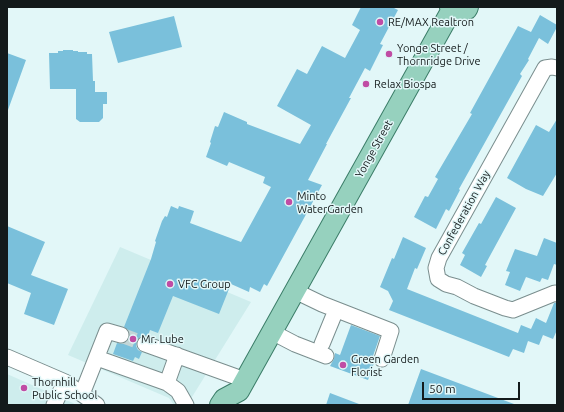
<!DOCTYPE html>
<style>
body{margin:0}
#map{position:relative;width:564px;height:412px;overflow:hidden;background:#e2f7f8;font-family:Ubuntu,sans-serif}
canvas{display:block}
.frame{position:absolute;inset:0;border:8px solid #131a1b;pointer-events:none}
.scale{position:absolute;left:422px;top:382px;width:98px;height:18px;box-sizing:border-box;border:2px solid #131a1b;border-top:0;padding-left:5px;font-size:12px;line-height:14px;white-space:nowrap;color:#131a1b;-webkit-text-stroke:3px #e2f7f8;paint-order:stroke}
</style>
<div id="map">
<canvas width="564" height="412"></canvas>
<div class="frame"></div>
<div class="scale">50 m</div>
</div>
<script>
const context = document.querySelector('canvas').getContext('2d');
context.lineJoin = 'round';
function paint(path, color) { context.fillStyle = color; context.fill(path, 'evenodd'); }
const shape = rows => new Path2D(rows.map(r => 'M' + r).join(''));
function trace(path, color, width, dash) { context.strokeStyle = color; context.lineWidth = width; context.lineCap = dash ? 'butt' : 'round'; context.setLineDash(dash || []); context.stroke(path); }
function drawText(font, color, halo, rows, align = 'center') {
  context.font = font + ' Ubuntu,sans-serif'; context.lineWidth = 3; context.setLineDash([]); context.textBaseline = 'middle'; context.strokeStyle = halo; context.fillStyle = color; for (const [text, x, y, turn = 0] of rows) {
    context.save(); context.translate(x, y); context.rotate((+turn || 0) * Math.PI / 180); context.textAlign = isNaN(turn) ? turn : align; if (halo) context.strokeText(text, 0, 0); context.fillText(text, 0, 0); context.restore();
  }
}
paint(shape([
 [120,247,251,302,187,405,174,405,169,398,68,355],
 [7,374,73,403,76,405,7,405]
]), '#ceeded');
paint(shape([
 [361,7,392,7,398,10,380,44,383,45,370,71,365,68,349,98,351,98,326,144,327,144,308,180,322,185,267,286,264,284,260,292,250,287,249,292,231,284,219,314,173,296,158,333,150,330,148,336,143,335,140,337,137,341,136,346,138,350,142,352,139,359,135,357,133,361,113,354,117,343,124,344,128,341,130,338,130,332,124,327,151,259,156,242,155,241,162,221,165,216,167,217,171,206,178,209,179,206,194,211,190,223,241,242,271,187,263,183,265,177,229,162,227,166,206,157,211,143,210,142,215,126,218,127,224,112,247,122,247,124,300,144,311,125,277,106,297,69,307,74,322,46,345,58,360,30,352,25],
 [540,15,557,25,557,27,548,44,539,38,528,59,529,60,520,74,522,76,459,189,460,190,449,211,446,209,436,229,414,217,425,196,428,197,438,179,435,177,472,114,470,113,518,26,531,32],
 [174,16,182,47,118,63,109,32],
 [63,50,73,50,73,51,78,51,78,52,87,52,87,54,92,54,93,81,95,81,95,92,107,92,107,104,103,104,103,118,99,122,80,122,76,119,76,89,50,89,49,53,58,53,58,51,63,51],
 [7,53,26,60,8,110,7,110],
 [557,119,557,173,543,196,526,189,507,178,536,125,549,132],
 [496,197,516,208,485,265,487,266,481,277,460,265,465,255,462,253,479,223,481,224],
 [7,226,45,242,31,275,68,289,54,325,24,314,31,293,7,283],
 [403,237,426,248,417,269,415,268,407,289,518,333,521,325,531,329,536,318,546,323,554,303,557,303,557,330,553,339,543,335,539,345,528,341,524,353,513,349,509,357,389,310,393,301,388,291,380,287,392,258,394,259],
 [544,238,557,243,557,265,554,264,548,280,542,278,540,282,526,277,520,291,505,285,510,272,506,271,515,249,537,256],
 [351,325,380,336,373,356,374,363,368,380,330,366,334,359,335,353,340,355],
 [421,369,514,404,514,405,408,405],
 [330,393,359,404,359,405,326,405]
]), '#7ac0db');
trace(shape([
 [121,335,145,344]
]), '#c3d6d7', 15, [15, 8]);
const minor = shape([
 [557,68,552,67,545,68,439,258,436,268,438,279,446,284,457,287,474,296,505,308,513,310,555,293,557,294],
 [295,291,322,304,391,331,382,359],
 [272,332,295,344,326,356],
 [145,344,245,380],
 [322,344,336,310],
 [7,357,65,382,97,405],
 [97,358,167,383,178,391,186,405],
 [167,383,177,355],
 [82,394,107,331,121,335],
 [54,405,65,382]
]);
const major = shape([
 [451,11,467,9,468,7],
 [220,405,224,399,239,391,451,11,450,7]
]);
trace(minor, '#7a8e8e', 17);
trace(major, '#3b7d68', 22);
trace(minor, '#fff', 15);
trace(major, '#96d1be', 20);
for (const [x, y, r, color] of [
 [380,22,4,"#c04ca4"],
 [389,54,4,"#c04ca4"],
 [366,84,4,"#c04ca4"],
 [289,202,4,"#c04ca4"],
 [170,284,4,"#c04ca4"],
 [133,339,4,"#c04ca4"],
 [343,365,4,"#c04ca4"],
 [24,388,4,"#c04ca4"]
]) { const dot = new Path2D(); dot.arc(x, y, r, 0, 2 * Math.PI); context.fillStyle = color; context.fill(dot); trace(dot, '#e2f7f8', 1.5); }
drawText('11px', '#131a1b', '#e2f7f8', [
 ["RE/MAX Realtron",388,22],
 ["Yonge Street /",397,48],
 ["Thornridge Drive",397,61],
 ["Relax Biospa",374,84],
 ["Minto",297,196],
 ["WaterGarden",297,209],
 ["VFC Group",178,284],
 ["Mr. Lube",141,339],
 ["Green Garden",351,359],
 ["Florist",351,372],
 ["Thornhill",32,382],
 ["Public School",32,395]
], 'left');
drawText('11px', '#131a1b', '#e2f7f8', [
 ["Yonge Street",374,149,-61],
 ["Confederation Way",464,213,-61]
]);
</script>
